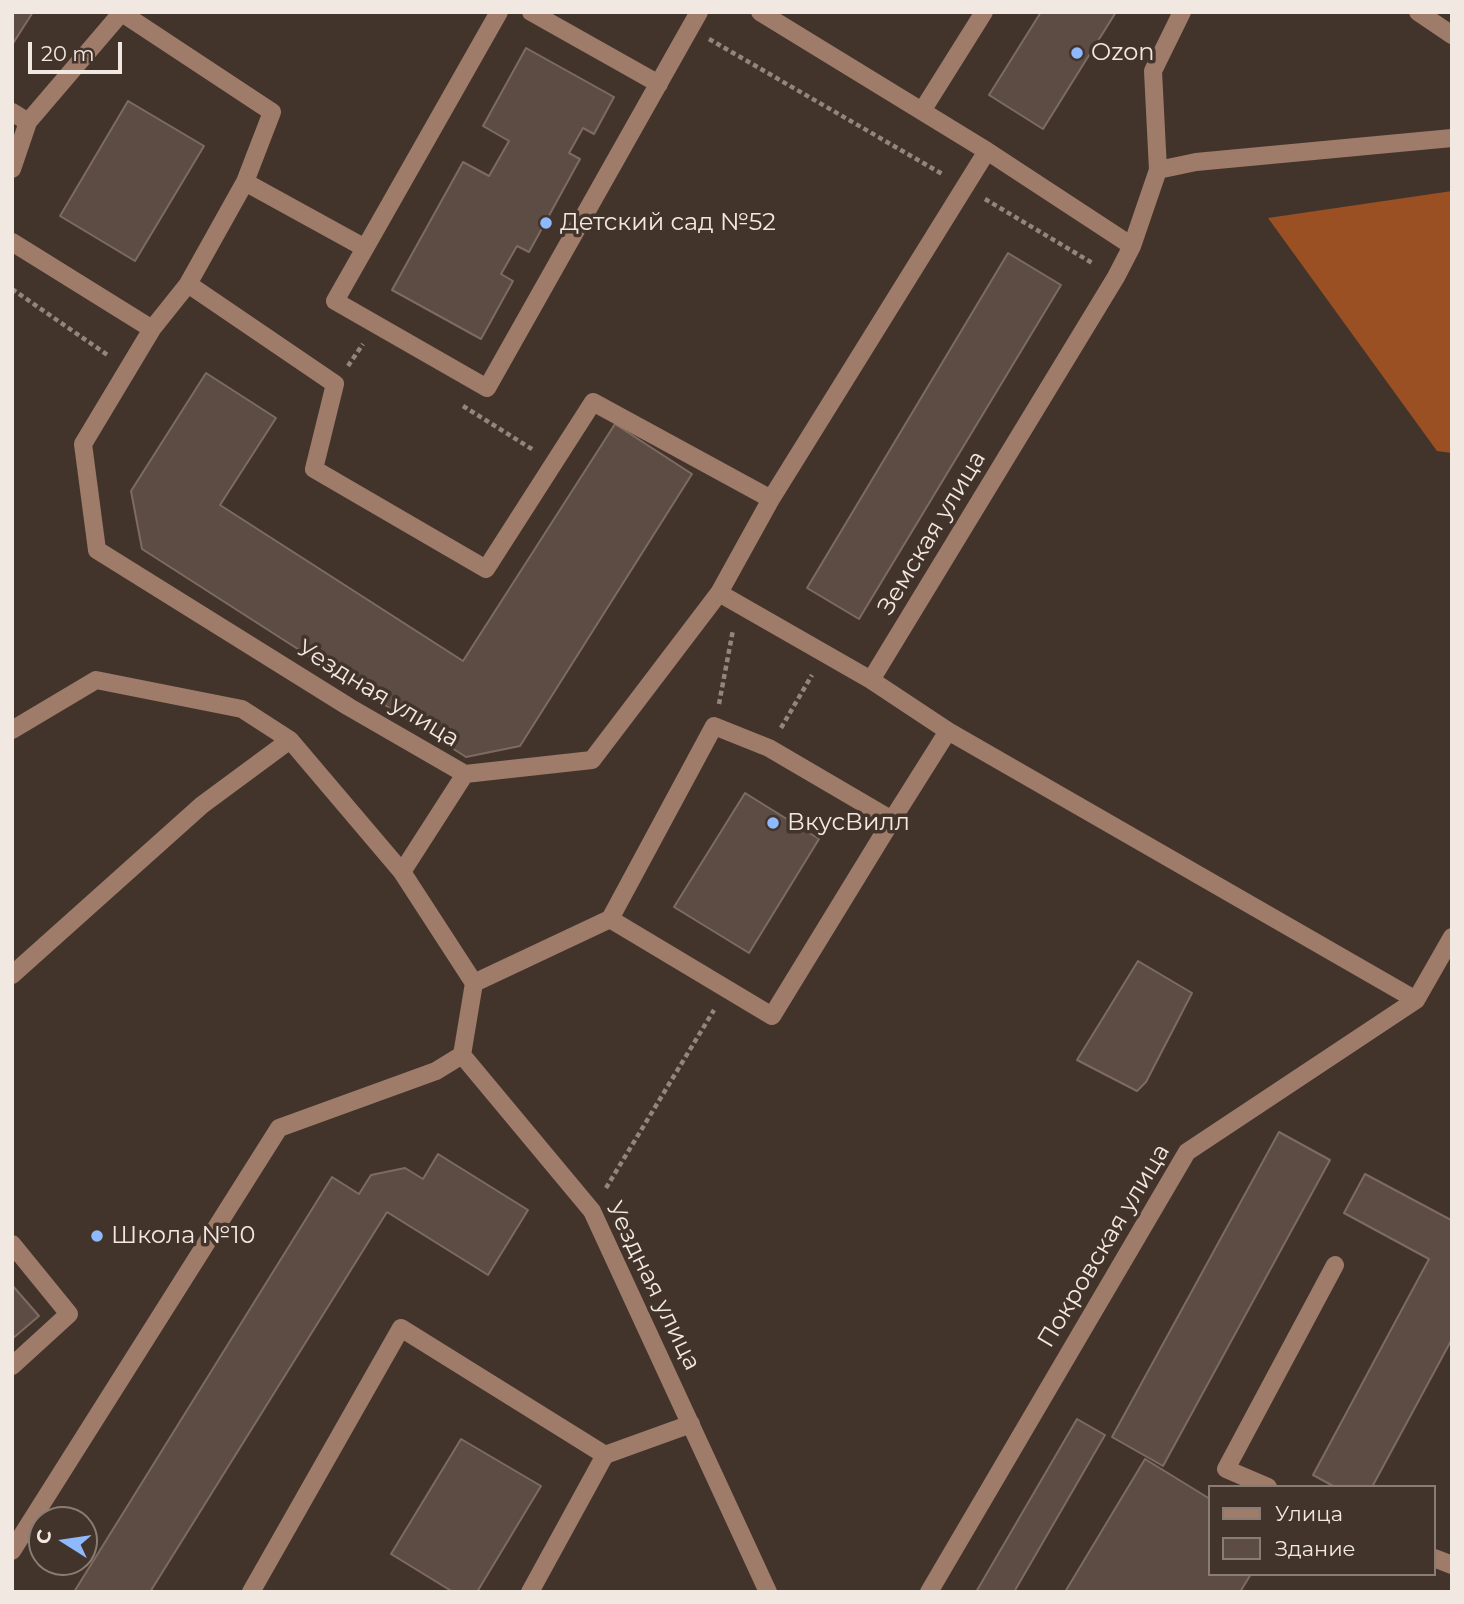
<!DOCTYPE html>
<meta charset="utf-8">
<style>
body{margin:0}
#map{position:relative;width:1464px;height:1604px;overflow:hidden;background:#43342b;font-family:Montserrat,sans-serif}
canvas{display:block}
.frame{position:absolute;inset:0;border:14px solid #f2e8e2;pointer-events:none}
.legend{position:absolute;left:1208px;top:1485px;width:228px;height:91px;box-sizing:border-box;background:#43342b;border:2px solid #897c74;margin:0;padding:9px 12px;list-style:none;font-size:21px;color:#f2e8e2}
.legend li{display:flex;align-items:center;gap:14px;height:35px}
.legend b{width:35px;border:2px solid #897c74}
.north{position:absolute;left:28px;top:1506px;width:70px;height:70px;box-sizing:border-box;background:#43342b;border:2px solid #897c74;border-radius:50%;rotate:282deg;font-size:19px;font-weight:700;line-height:28px;text-align:center;color:#f2e8e2}
.north::after{content:'';display:block;margin:auto;width:24px;height:32px;background:#8eb9fc;clip-path:polygon(50% 0,100% 100%,50% 72%,0 100%)}
.scale{position:absolute;left:28px;top:42px;width:94px;height:32px;box-sizing:border-box;border:4px solid #f2e8e2;border-top:0;padding-left:9px;font-size:21px;line-height:24px;white-space:nowrap;color:#f2e8e2;-webkit-text-stroke:5px #43342b;paint-order:stroke}
</style>
<div id="map">
<canvas width="1464" height="1604"></canvas>
<div class="frame"></div>
<ul class="legend">
<li><b style="height:9px;background:#9f7c69"></b>Улица</li>
<li><b style="height:19px;background:#5d4c43"></b>Здание</li>
</ul>
<div class="north">С</div>
<div class="scale">20 m</div>
</div>
<script>
const context = document.querySelector('canvas').getContext('2d');
context.lineJoin = 'round';
function paint(path, color) { context.fillStyle = color; context.fill(path, 'evenodd'); }
const shape = rows => new Path2D(rows.map(r => 'M' + r).join(''));
function trace(path, color, width, dash) { context.strokeStyle = color; context.lineWidth = width; context.lineCap = dash ? 'butt' : 'round'; context.setLineDash(dash || []); context.stroke(path); }
function drawText(font, color, halo, rows, align = 'center') {
  context.font = font + ' Montserrat,sans-serif'; context.lineWidth = 7; context.setLineDash([]); context.textBaseline = 'middle'; context.strokeStyle = halo; context.fillStyle = color; for (const [text, x, y, turn = 0] of rows) {
    context.save(); context.translate(x, y); context.rotate((+turn || 0) * Math.PI / 180); context.textAlign = isNaN(turn) ? turn : align; if (halo) context.strokeText(text, 0, 0); context.fillText(text, 0, 0); context.restore();
  }
}
paint(shape([
 [1452,191,1452,453,1437,451,1268,218]
]), '#9a5022');
const building = shape([
 [12,12,33,12,12,45,12,12],
 [1041,12,1116,12,1043,129,989,95,1041,12],
 [526,48,614,97,594,134,583,128,569,153,580,159,529,252,517,246,501,274,513,281,481,339,392,290,463,162,489,176,509,141,483,126,526,48],
 [128,101,204,146,135,261,60,216,128,101],
 [1008,253,1061,285,859,619,807,588,1008,253],
 [206,373,276,418,220,505,463,661,615,424,692,474,520,746,466,757,142,549,131,491,206,373],
 [745,793,819,839,749,953,674,907,745,793],
 [1138,961,1192,993,1146,1082,1137,1091,1077,1060,1138,961],
 [1279,1132,1330,1160,1163,1466,1112,1437,1279,1132],
 [438,1154,528,1210,488,1275,387,1212,150,1592,74,1592,332,1177,359,1194,371,1175,405,1168,423,1179,438,1154],
 [1365,1174,1451,1220,1452,1218,1452,1339,1372,1487,1335,1487,1313,1475,1429,1259,1344,1213,1365,1174],
 [12,1285,39,1316,12,1339,12,1285],
 [1077,1419,1105,1435,1014,1592,976,1592,1077,1419],
 [461,1439,541,1486,477,1592,453,1592,391,1554,461,1439],
 [1145,1459,1210,1499,1210,1574,1251,1574,1240,1592,1065,1592,1145,1459]
]);
paint(building, '#5d4c43');
trace(building, '#7d6b62', 2);
trace(shape([
 [709,39,944,175],
 [985,199,1094,264],
 [12,289,109,356],
 [348,366,363,344],
 [463,406,535,451],
 [719,704,733,630],
 [781,728,812,675],
 [606,1188,714,1010]
]), '#92857d', 4.5, [5, 3.5]);
trace(shape([
 [499,12,335,301,487,388,699,12],
 [531,12,659,84],
 [760,12,987,151,1132,246],
 [1182,12,1153,71,1158,170,1132,246,1116,277,871,680,948,731,1416,1000],
 [1418,12,1452,35],
 [122,13,272,112,245,182,188,284],
 [922,111,984,12],
 [12,112,28,122,122,12],
 [12,169,28,122],
 [1158,170,1196,162,1452,138],
 [245,182,365,248],
 [12,242,152,329,188,284,335,384,314,469,486,569,593,402,771,499],
 [152,329,83,444,97,550,349,707,465,774,402,872,474,983,462,1055,592,1211,768,1592],
 [871,680,719,593,771,499,987,151],
 [12,730,96,680,242,709,290,740],
 [465,774,592,760,719,593],
 [892,820,948,731],
 [12,975,202,805,290,740,402,872],
 [474,983,610,919,714,726,769,748,892,820,772,1016,610,919],
 [12,1244,69,1314,12,1366],
 [1268,1487,1226,1469,1335,1265],
 [12,1551,279,1128,436,1071,462,1055],
 [1434,1558,1452,1565],
 [251,1592,401,1328,605,1455],
 [530,1592,605,1455,691,1424],
 [929,1592,1187,1152,1416,1000,1452,937]
]), '#9f7c69', 18);
for (const [x, y, r, color] of [
 [1077,53,7,"#8eb9fc"],
 [546,223,7,"#8eb9fc"],
 [773,823,7,"#8eb9fc"],
 [97,1236,7,"#8eb9fc"]
]) { const dot = new Path2D(); dot.arc(x, y, r, 0, 2 * Math.PI); context.fillStyle = color; context.fill(dot); trace(dot, '#43342b', 2.5); }
drawText('24px', '#f2e8e2', '#43342b', [
 ["Ozon",1091,53],
 ["Детский сад №52",560,223],
 ["ВкусВилл",787,823],
 ["Школа №10",111,1236]
], 'left');
drawText('24px', '#f2e8e2', '#43342b', [
 ["Земская улица",932,533,-59],
 ["Уездная улица",378,694,31],
 ["Покровская улица",1104,1246,-59],
 ["Уездная улица",653,1286,64]
]);
</script>
